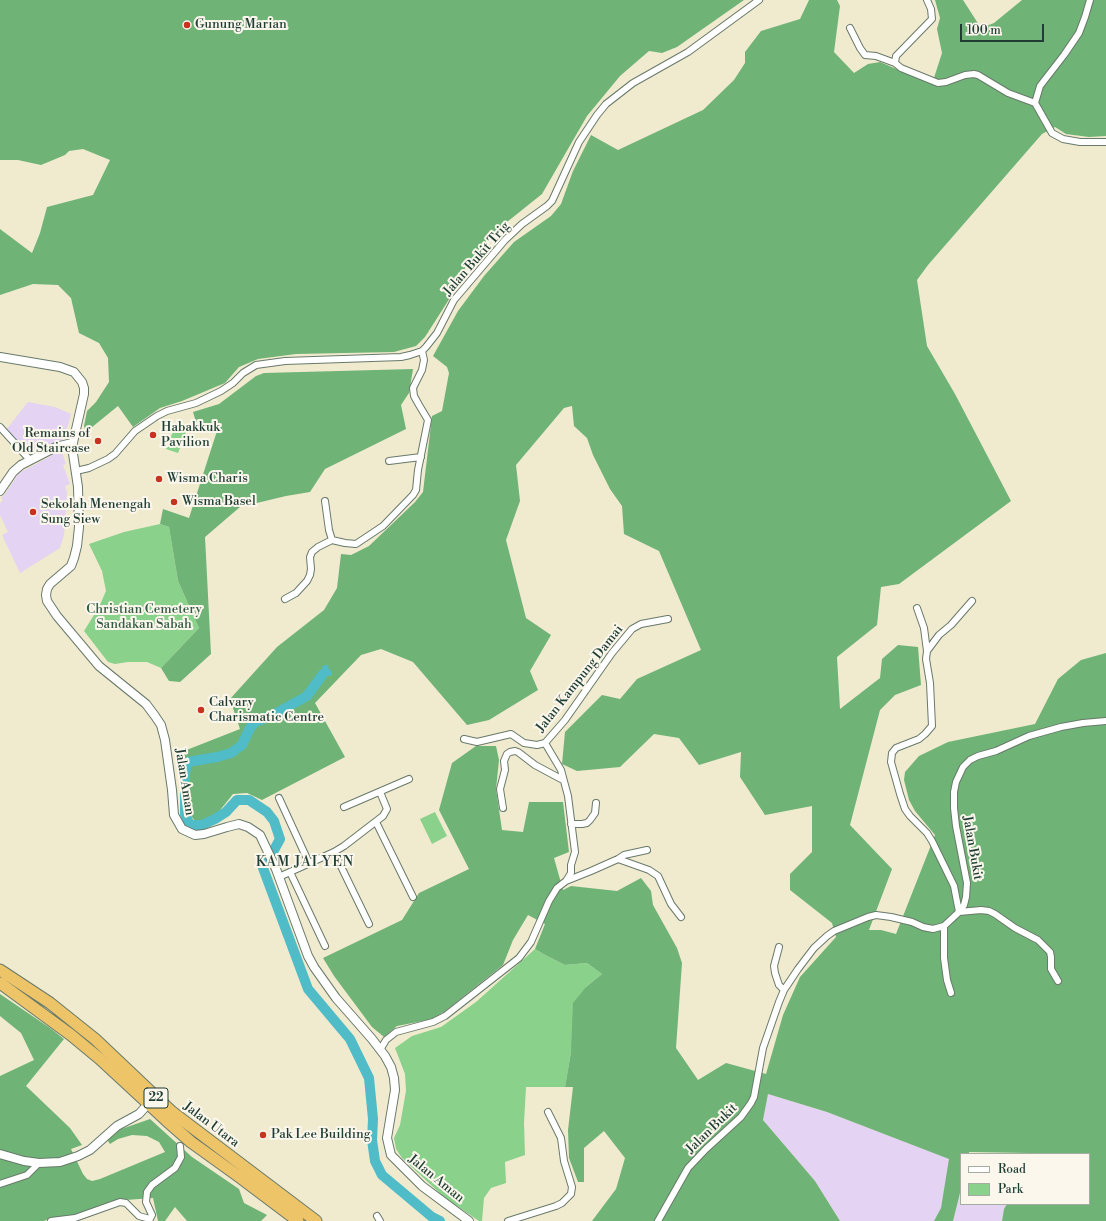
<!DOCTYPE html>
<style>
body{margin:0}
#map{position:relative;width:1106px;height:1221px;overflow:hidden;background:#f0eacf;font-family:"Libre Bodoni",serif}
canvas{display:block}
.legend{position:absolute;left:960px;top:1153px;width:130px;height:52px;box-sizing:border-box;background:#fbf7ec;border:1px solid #a3ada2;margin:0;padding:5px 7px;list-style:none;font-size:12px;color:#1f3d34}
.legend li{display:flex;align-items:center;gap:8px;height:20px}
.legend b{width:20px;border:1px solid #a3ada2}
.scale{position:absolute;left:960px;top:24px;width:84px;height:18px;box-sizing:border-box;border:2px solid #1f3d34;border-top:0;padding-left:5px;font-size:12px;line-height:14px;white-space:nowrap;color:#1f3d34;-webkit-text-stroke:3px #fbf7ec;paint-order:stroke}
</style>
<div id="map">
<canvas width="1106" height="1221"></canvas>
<ul class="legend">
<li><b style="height:5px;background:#fff"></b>Road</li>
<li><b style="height:11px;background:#8ad18b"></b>Park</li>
</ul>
<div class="scale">100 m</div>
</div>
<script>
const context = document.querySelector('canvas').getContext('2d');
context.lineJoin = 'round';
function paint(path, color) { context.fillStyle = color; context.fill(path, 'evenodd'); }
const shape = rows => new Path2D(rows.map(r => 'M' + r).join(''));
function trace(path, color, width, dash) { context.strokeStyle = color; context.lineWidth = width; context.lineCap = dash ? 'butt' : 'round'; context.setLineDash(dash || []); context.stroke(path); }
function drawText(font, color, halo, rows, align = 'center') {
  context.font = font + ' "Libre Bodoni",serif'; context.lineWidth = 4; context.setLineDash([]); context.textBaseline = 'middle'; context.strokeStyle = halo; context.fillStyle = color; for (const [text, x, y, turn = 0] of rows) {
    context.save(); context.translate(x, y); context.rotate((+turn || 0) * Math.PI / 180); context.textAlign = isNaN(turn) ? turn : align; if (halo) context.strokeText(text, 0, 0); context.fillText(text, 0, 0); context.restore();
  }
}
paint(shape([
 [28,402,55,407,71,414,65,435,61,442,35,456,31,455,6,430],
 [61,450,66,464,63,465,70,484,65,486,67,492,64,535,60,548,20,573,2,535,8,532,0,515,0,503,3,500,1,498,5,494,19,473,51,456,51,454],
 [768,1094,827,1112,950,1159,941,1208,934,1221,840,1221,815,1181,763,1120],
 [961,1189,961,1204,1007,1204,1004,1209,1002,1221,953,1221]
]), '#e4d3f2');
paint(shape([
 [174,429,186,433,178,453,166,449],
 [160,524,169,527,178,581,199,628,161,668,147,662,128,662,115,664,108,662,84,631,99,607,106,591,102,571,89,544,124,532],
 [435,812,447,836,432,844,420,819],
 [535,949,547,956,565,965,587,963,602,974,586,987,571,1052,565,1087,526,1087,524,1123,525,1155,505,1162,506,1183,491,1188,484,1198,482,1221,479,1221,444,1197,402,1158,396,1149,394,1138,400,1125,406,1091,405,1074,395,1048,412,1036,441,1027,476,1002]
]), '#8ad18b');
paint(shape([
 [0,0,744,0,677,47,662,53,649,51,620,76,587,116,542,194,492,234,465,267,464,275,455,290,425,337,416,346,394,352,296,354,258,359,239,367,225,383,182,401,160,408,133,427,118,406,86,432,84,426,87,411,96,402,109,382,108,358,99,343,79,333,71,298,58,285,33,284,0,295,0,229,32,253,40,233,47,207,93,195,110,160,83,149,69,151,65,155,41,165,18,160,0,160],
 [809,0,837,0,840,6,834,52,854,73,868,64,880,62,932,84,942,53,937,29,940,18,935,0,963,0,981,28,994,23,1022,0,1106,0,1106,136,1089,137,1066,134,1055,127,1042,134,928,265,917,280,927,346,955,394,1011,501,899,584,881,587,877,625,837,657,840,709,880,678,882,659,898,645,918,647,921,685,895,695,880,710,850,825,892,869,869,930,881,930,896,934,935,835,915,811,909,800,904,780,905,772,919,756,948,742,1035,724,1058,679,1081,660,1106,653,1106,1221,1002,1221,1004,1209,1007,1204,1089,1204,1089,1154,969,1152,969,1154,961,1154,961,1189,953,1221,934,1221,941,1208,949,1159,827,1112,768,1094,763,1120,815,1181,840,1221,592,1221,616,1189,625,1158,604,1131,584,1148,584,1182,578,1182,569,1158,568,1130,573,1087,565,1087,571,1052,573,1003,586,987,602,974,587,963,565,965,547,956,535,949,545,924,528,915,513,940,503,965,445,1011,436,1017,428,1020,397,1026,384,1037,372,1027,334,976,323,958,402,920,419,893,469,869,439,810,452,763,476,746,496,746,499,760,496,789,502,830,523,832,529,802,563,802,569,852,554,858,563,890,571,886,617,891,641,878,651,891,653,905,677,948,682,963,676,1048,698,1080,726,1063,766,1074,783,1015,800,977,836,937,832,923,790,890,790,874,812,852,812,806,765,815,740,777,741,752,699,765,679,738,654,734,620,767,577,771,562,764,565,732,602,695,620,699,637,679,701,650,659,551,624,534,622,506,610,489,593,455,587,438,574,426,572,406,564,408,516,465,520,501,506,540,526,618,551,635,530,671,538,690,489,720,467,725,413,662,381,649,361,655,315,703,345,757,262,800,247,793,233,794,217,814,202,821,194,820,190,814,184,751,240,729,230,699,277,647,324,610,337,588,341,554,351,555,369,546,415,502,423,492,432,416,442,411,449,373,447,367,433,356,458,311,484,276,514,242,551,216,561,204,573,171,591,135,618,150,703,110,734,80,745,63,745,52,761,31,800,19],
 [413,369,409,393,401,405,406,429,325,469,310,492,286,496,240,507,205,537,211,654,180,682,169,681,161,668,199,628,178,581,169,527,160,524,163,509,189,518,217,431,196,422,193,412,219,404,256,376,264,373],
 [0,994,50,1028,64,1039,26,1086,70,1128,82,1145,71,1149,83,1174,87,1179,92,1181,100,1179,165,1152,159,1142,147,1136,132,1135,118,1139,110,1144,106,1138,113,1132,150,1119,192,1157,239,1189,244,1203,267,1215,261,1221,187,1221,175,1207,165,1221,158,1221,153,1198,112,1201,72,1216,51,1218,44,1221,0,1221,0,1076,34,1060,21,1033,0,1016]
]), '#6fb377');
paint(shape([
 [327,665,329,666,328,668,332,672,332,676,324,675,322,671,322,666]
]), '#4fbcc8');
trace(shape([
 [274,850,280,839,274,821,267,812,249,800,237,800,226,812,215,819,202,825,190,825,185,814,185,771,188,762,217,757,231,753,242,745,250,728,255,722,273,715,307,696,323,674],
 [270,856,263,868,308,989,350,1039,369,1078,373,1119,372,1140,375,1161,382,1175,432,1217,440,1221]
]), '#4fbcc8', 10);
const minor = shape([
 [927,0,931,9,932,19,896,56,895,63,901,68,938,83,946,82,965,75,974,74,978,75,1008,93,1035,103],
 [1090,0,1085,17,1079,33,1064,55,1040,86,1035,103,1052,133,1063,139,1080,142,1106,142],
 [850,28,860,48,865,55,876,56,895,63],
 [0,427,30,460],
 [389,461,421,457],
 [76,471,89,468,108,459,115,454,135,431,157,416,167,411,196,403,221,391,233,383,243,373,256,365,285,361,401,357,410,355,422,351,426,347,437,333,454,300,505,240,522,224,547,206,552,201,579,142,597,115,606,104,633,83,688,52,759,0],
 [325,501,329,530,332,540,345,543,356,544,383,526,413,495,416,490,418,470,428,420,419,405,414,396,413,388,422,370,424,360,422,351],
 [285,599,296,593,307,581,310,575,311,569,310,557,312,552,318,547,332,540],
 [972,601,951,625,939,635,927,651,926,659,930,683,932,726,925,734,919,739,896,748,892,753,891,762,900,794,905,809,910,816,927,833,932,841,954,886,959,912,981,910,989,911,995,914,1015,928,1038,940,1050,952,1051,957,1051,969,1058,981],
 [917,608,924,628,927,651],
 [464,739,477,742,511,734,524,743,537,745,545,743,565,720,612,653,632,629,641,624,668,619],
 [545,743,561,770,568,796,575,852,571,865,571,873,566,881],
 [279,798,309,863],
 [344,807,409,779],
 [503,808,500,789,505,770,504,761,507,754,510,752,515,751,518,752,535,765,563,780],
 [376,822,413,897],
 [571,824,582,824,587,823,590,820,595,813,596,803],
 [334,852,369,924],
 [618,859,649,870,658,876,671,904,681,917],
 [290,872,325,946],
 [279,877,334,852,344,846,383,816,387,809,380,792],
 [944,926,944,958,947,980,951,993],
 [779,947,774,966,775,973,779,985,784,990],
 [380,1050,386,1040,396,1032,433,1022,445,1016,519,958,531,942,549,901,557,888,566,881,591,871,618,859,624,855,647,850],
 [0,1184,27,1175,39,1163],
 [377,1216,380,1221],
 [51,1221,75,1218,120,1202,126,1203,139,1216,150,1219,152,1215,146,1202,147,1192,152,1185,175,1168,181,1157,180,1146],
 [508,1221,556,1206,562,1203,571,1194,572,1187,564,1161,561,1138,548,1112],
 [658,1221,688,1168,706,1149,741,1117,751,1103,754,1097,763,1048,779,1002,784,990,798,969,814,948,827,936,834,931,868,917,876,915,891,917,912,922,923,927,933,929,944,926,959,912,964,905,966,897,967,883,956,826,954,808,954,792,956,782,963,767,970,760,978,756,996,751,1029,736,1061,727,1083,723,1106,721]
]);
const tertiary = shape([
 [0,357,60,367,74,372,82,382,84,388,84,394,72,447,78,487,79,527,77,546,74,558,71,566,50,584,47,589,46,595,47,601,57,616,99,666,146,704,155,716,161,725,165,740,172,790,174,815,182,829,195,835,204,834,227,827,239,824,248,827,260,835,276,869,308,956,314,967,336,998,372,1039,385,1056,391,1067,394,1078,395,1090,387,1138,391,1155,422,1186,469,1221],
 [0,491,13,472,21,465,56,447,72,443],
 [0,1154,24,1161,39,1163,60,1162,78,1156,90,1150,117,1126,139,1114,149,1103]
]);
const trunk = shape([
 [0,970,50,1003,95,1039,172,1112,316,1221],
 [0,983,71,1035,100,1059,167,1121,191,1142,241,1178,298,1221]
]);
trace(minor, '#687a6a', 8);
trace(tertiary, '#687a6a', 10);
trace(trunk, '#687a6a', 13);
trace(minor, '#fff', 6);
trace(tertiary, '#fff', 8);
trace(trunk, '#eec469', 11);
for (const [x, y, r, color] of [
 [187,25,4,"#c8321e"],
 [153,435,4,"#c8321e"],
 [98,441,4,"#c8321e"],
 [159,479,4,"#c8321e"],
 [174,502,4,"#c8321e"],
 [33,512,4,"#c8321e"],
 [201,710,4,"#c8321e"],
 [263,1135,4,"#c8321e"]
]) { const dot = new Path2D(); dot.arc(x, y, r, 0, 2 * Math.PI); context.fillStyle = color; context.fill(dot); trace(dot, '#fbf7ec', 1.5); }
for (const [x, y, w] of [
 [156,1098,24]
]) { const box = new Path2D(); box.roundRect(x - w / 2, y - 10, w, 20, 3); context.fillStyle = '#fbf7ec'; context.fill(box); trace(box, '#1f3d34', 1); }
drawText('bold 12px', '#1f3d34', null, [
 ["22",156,1098]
]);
drawText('13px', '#1f3d34', '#fbf7ec', [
 ["Gunung Marian",195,25],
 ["Habakkuk",161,428],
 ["Pavilion",161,443],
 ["Remains of",90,434,"right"],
 ["Old Staircase",90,449,"right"],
 ["Wisma Charis",167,479],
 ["Wisma Basel",182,502],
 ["Sekolah Menengah",41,505],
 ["Sung Siew",41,520],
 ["Calvary",209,703],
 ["Charismatic Centre",209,718],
 ["Pak Lee Building",271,1135]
], 'left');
drawText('13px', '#1f3d34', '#fbf7ec', [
 ["Jalan Bukit Trig",477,259,-49],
 ["Jalan Kampung Damai",580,679,-52],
 ["Jalan Aman",184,782,81],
 ["Jalan Bukit",972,848,80],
 ["Jalan Utara",211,1125,37],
 ["Jalan Bukit",712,1129,-44],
 ["Jalan Aman",436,1179,39]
]);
drawText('13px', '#345b45', '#fbf7ec', [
 ["Christian Cemetery",144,610],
 ["Sandakan Sabah",144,625]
]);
context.letterSpacing = '1px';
drawText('14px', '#1f3d34', '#fbf7ec', [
 ["KAM JAI YEN",305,863]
]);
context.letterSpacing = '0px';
</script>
